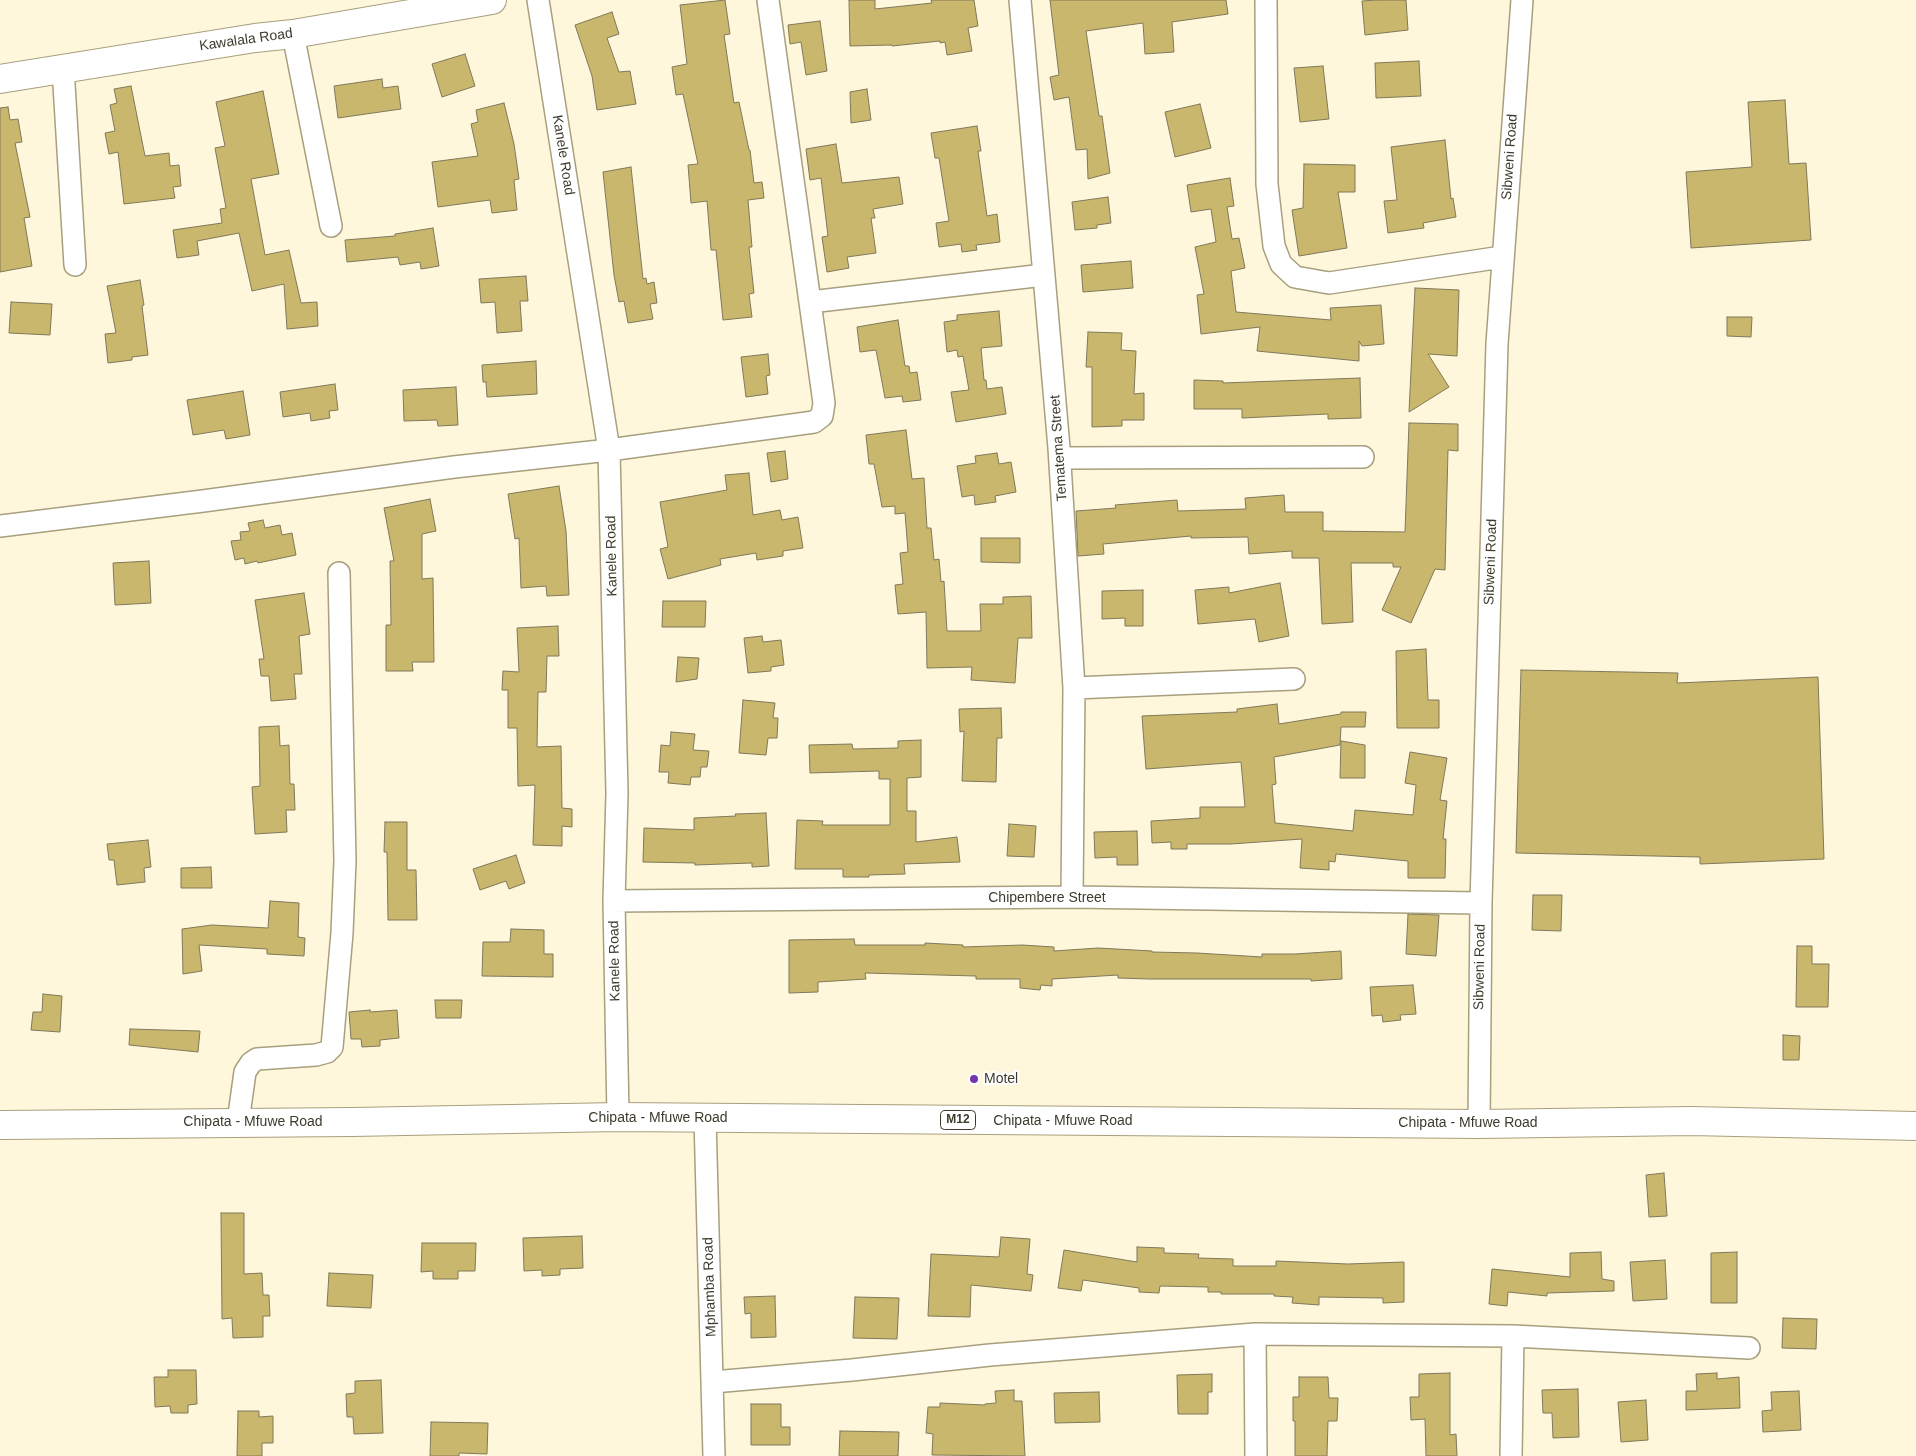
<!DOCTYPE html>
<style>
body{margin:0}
canvas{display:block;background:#fef7db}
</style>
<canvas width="1916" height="1456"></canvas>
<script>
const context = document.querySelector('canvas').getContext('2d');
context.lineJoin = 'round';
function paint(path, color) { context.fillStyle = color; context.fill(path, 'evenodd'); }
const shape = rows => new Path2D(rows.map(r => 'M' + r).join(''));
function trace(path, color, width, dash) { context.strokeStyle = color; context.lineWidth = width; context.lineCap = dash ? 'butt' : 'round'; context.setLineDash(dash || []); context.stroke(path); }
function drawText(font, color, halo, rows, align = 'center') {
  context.font = font + ' Arial,sans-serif'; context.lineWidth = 4; context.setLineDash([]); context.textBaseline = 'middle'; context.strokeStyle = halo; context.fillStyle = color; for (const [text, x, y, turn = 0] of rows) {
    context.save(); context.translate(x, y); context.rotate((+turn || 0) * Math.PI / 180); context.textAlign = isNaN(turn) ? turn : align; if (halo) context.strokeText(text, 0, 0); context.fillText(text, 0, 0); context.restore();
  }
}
const building = shape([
 [725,0,730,34,724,35,734,103,739,102,749,150,750,150,754,183,762,182,764,198,748,200,752,247,749,247,754,293,749,294,752,317,723,320,716,250,711,250,707,201,691,203,688,165,698,164,683,94,676,95,672,67,687,64,680,5,725,0],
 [849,0,875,0,875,9,932,3,931,0,974,0,978,26,968,28,972,51,947,55,945,42,940,43,940,41,892,46,892,45,850,46,849,0],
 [1050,0,1226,0,1228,14,1172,22,1174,52,1145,54,1143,23,1086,31,1099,116,1102,116,1110,173,1088,179,1087,149,1076,150,1069,97,1054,100,1050,77,1059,75,1050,0],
 [1376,0,1406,0,1408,30,1365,35,1362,1,1376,0],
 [612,12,619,34,607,38,619,72,630,71,636,104,597,110,592,76,575,25,612,12],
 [820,21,827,71,806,75,801,42,790,44,788,25,820,21],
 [465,54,475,86,442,97,432,64,465,54],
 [1419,61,1421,96,1376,98,1375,63,1419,61],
 [1323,66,1329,119,1300,122,1294,68,1323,66],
 [382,79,383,88,398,86,401,109,338,118,334,86,382,79],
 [131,86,145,156,169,153,170,166,179,165,181,186,173,187,175,198,124,204,118,152,109,154,105,133,115,131,110,105,117,103,114,89,131,86],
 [867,89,871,120,851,123,850,92,867,89],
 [263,91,279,174,251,179,265,255,289,250,301,303,317,302,318,326,287,329,284,284,252,291,239,233,197,241,199,255,177,258,173,230,222,223,220,209,226,208,215,148,225,146,216,102,263,91],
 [1785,100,1789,164,1806,163,1811,240,1691,248,1686,172,1752,167,1748,102,1785,100],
 [504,103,514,144,519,179,514,180,517,210,492,213,490,200,438,207,432,162,478,156,471,124,478,122,476,110,504,103],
 [1200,104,1211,148,1175,157,1165,112,1200,104],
 [8,107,10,120,18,119,22,142,15,143,30,217,24,218,32,266,0,272,0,108,8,107],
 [977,126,981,151,978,151,987,216,997,214,1000,242,976,245,977,250,962,252,961,244,939,247,936,223,949,221,939,158,935,158,931,133,977,126],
 [1445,140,1451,199,1453,198,1456,217,1423,223,1424,228,1388,233,1384,201,1397,200,1391,147,1445,140],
 [836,144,842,183,899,177,903,204,873,209,875,218,871,218,876,253,847,257,849,268,827,272,822,237,828,236,821,178,810,180,806,149,836,144],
 [1304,164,1355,165,1355,192,1338,192,1347,248,1299,256,1292,210,1303,208,1304,164],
 [631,167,643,279,646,278,647,284,654,282,657,303,650,304,653,319,628,323,624,301,619,302,614,275,603,172,631,167],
 [1230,178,1234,206,1227,207,1232,239,1239,238,1245,268,1231,271,1236,312,1331,320,1330,308,1381,305,1384,344,1362,346,1359,341,1359,361,1257,351,1260,327,1201,334,1197,295,1204,294,1195,247,1216,242,1211,209,1191,212,1187,185,1230,178],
 [1108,197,1111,223,1097,225,1097,228,1075,230,1072,202,1108,197],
 [433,228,439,266,421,269,420,262,400,265,398,257,347,262,345,240,395,236,395,234,433,228],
 [1131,261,1133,288,1083,292,1081,265,1131,261],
 [526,276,528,301,520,301,522,331,497,333,495,302,481,303,479,279,526,276],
 [140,280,144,305,142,306,148,355,132,357,132,360,108,363,105,334,116,333,107,286,140,280],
 [1415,288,1459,290,1457,356,1428,354,1449,387,1409,412,1415,288],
 [11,302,52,304,50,335,9,333,11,302],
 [999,311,1002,346,981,348,984,380,986,380,987,389,1002,387,1006,414,956,422,951,392,969,390,963,356,958,357,957,350,947,352,944,322,957,320,957,315,999,311],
 [1727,317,1752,317,1751,337,1727,336,1727,317],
 [898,320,905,366,909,366,910,373,917,372,921,400,903,402,902,396,885,398,876,350,860,352,857,327,898,320],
 [1088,332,1122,333,1121,350,1136,351,1134,394,1144,393,1144,420,1122,420,1122,426,1092,427,1092,367,1086,367,1088,332],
 [768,354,770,375,766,376,768,394,746,397,741,357,768,354],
 [536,361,537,394,487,397,486,382,483,382,482,365,536,361],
 [1360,378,1361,418,1328,419,1328,414,1242,418,1242,409,1194,409,1194,380,1223,381,1223,383,1360,378],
 [335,384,338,410,329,411,330,418,311,421,310,413,283,417,280,392,335,384],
 [456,387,458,425,438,426,437,420,404,421,403,390,456,387],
 [243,391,250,435,226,439,224,430,193,435,187,400,243,391],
 [1409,423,1458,424,1458,451,1448,450,1445,570,1435,569,1411,623,1382,610,1401,567,1393,567,1393,563,1351,563,1353,622,1322,624,1319,558,1292,558,1292,551,1249,554,1248,537,1191,538,1191,536,1103,544,1104,554,1078,556,1076,511,1116,508,1115,505,1177,500,1178,511,1246,509,1245,498,1284,495,1285,512,1323,512,1323,531,1405,532,1409,423],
 [906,430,912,479,924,478,927,528,931,528,934,560,939,559,941,582,944,581,947,631,981,631,980,604,1003,604,1003,597,1031,596,1032,638,1018,638,1015,683,971,680,972,667,927,668,926,612,898,614,895,585,903,584,900,553,908,552,905,513,895,514,895,506,882,507,874,464,869,464,866,435,906,430],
 [785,451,788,479,771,482,767,453,785,451],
 [997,453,999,464,1011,462,1016,492,995,496,996,502,975,505,974,495,962,497,957,466,976,463,975,456,997,453],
 [749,473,753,515,780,510,782,520,798,517,803,548,783,551,783,556,757,560,756,553,720,559,721,565,668,579,660,549,668,547,660,502,727,490,725,475,749,473],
 [559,486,566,531,569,595,547,596,546,586,521,588,519,538,515,539,508,494,559,486],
 [430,499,436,531,422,534,422,579,433,578,434,662,412,662,413,671,386,671,386,625,391,625,390,561,394,561,384,508,430,499],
 [263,520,265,528,280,525,282,535,292,533,296,555,258,563,257,561,245,564,244,558,235,560,231,541,241,540,240,532,250,531,248,523,263,520],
 [981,538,1020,538,1020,563,981,562,981,538],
 [149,561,151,603,115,605,113,563,149,561],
 [1280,583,1289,636,1259,642,1255,619,1198,624,1195,590,1229,587,1229,593,1280,583],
 [1143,590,1143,626,1125,626,1125,618,1102,619,1102,591,1143,590],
 [304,593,310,634,299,636,302,674,294,674,296,699,271,701,269,676,261,676,259,659,264,659,255,600,304,593],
 [663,601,706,601,705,627,662,627,663,601],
 [558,626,559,656,547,656,546,692,538,692,537,747,561,746,562,808,572,809,572,827,562,826,562,846,533,845,535,785,518,786,517,728,508,728,508,690,502,690,503,671,519,672,517,628,558,626],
 [762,636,763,642,781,640,784,665,771,667,771,671,748,673,744,638,762,636],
 [1426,649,1428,700,1439,700,1439,728,1397,728,1396,651,1426,649],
 [678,657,699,658,697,679,676,682,678,657],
 [1521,670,1678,673,1677,683,1818,677,1824,859,1700,864,1700,857,1516,853,1521,670],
 [743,700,775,703,773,718,778,718,777,738,768,738,766,755,739,753,743,700],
 [1277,704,1279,724,1341,714,1341,712,1366,712,1365,727,1341,727,1340,745,1274,757,1276,784,1272,785,1275,823,1353,831,1355,810,1413,815,1416,785,1405,783,1410,752,1447,758,1440,800,1447,801,1443,839,1446,839,1445,878,1408,878,1408,861,1336,854,1335,862,1329,861,1329,870,1300,868,1302,839,1231,844,1187,844,1187,849,1171,849,1171,842,1152,843,1151,821,1200,818,1200,807,1245,807,1241,762,1146,769,1142,716,1237,712,1237,709,1277,704],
 [1001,708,1002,738,997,738,996,782,962,781,964,731,960,732,959,709,1001,708],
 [279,726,280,746,289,745,290,784,294,784,295,810,286,810,287,832,255,834,252,787,260,786,259,727,279,726],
 [671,732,695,734,693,750,709,751,707,767,701,767,700,777,691,777,690,785,668,783,669,772,659,772,661,745,670,746,671,732],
 [921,740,921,777,907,778,907,811,916,811,916,842,957,837,960,862,904,864,905,874,869,875,869,877,843,877,843,869,795,869,797,820,823,821,822,825,890,825,890,779,879,779,879,771,810,773,809,745,852,744,853,749,898,748,898,741,921,740],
 [1341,741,1365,745,1365,778,1340,778,1341,741],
 [766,813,769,866,752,867,752,863,695,865,695,863,643,862,644,828,694,830,694,818,736,816,735,814,766,813],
 [385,822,407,822,407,870,416,870,417,920,388,920,387,852,384,852,385,822],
 [1009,824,1036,826,1034,857,1007,856,1009,824],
 [1137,831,1138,865,1117,865,1117,857,1095,858,1094,832,1137,831],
 [148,840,151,867,144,868,145,882,117,885,114,860,109,860,107,844,148,840],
 [516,855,525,883,509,889,506,881,480,890,473,869,516,855],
 [211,867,212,888,181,888,181,868,211,867],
 [1533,895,1562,895,1561,931,1532,930,1533,895],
 [270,901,299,903,298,937,305,938,304,956,267,954,267,949,199,945,202,971,183,974,182,929,212,925,268,928,270,901],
 [1408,914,1439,915,1436,956,1406,954,1408,914],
 [511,929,544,930,544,954,553,954,553,977,482,976,483,942,510,942,511,929],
 [854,939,855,945,925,945,925,943,963,945,963,947,1022,945,1054,947,1054,951,1098,948,1152,951,1152,952,1197,953,1262,957,1262,954,1295,954,1341,951,1342,979,1311,981,1311,979,1149,979,1118,978,1118,975,1052,979,1052,986,1041,985,1040,990,1020,988,1020,979,976,979,976,976,865,973,866,979,818,982,818,992,789,993,789,940,854,939],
 [1797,946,1812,946,1812,964,1829,964,1828,1007,1796,1007,1797,946],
 [1413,985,1416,1014,1400,1015,1401,1020,1383,1022,1382,1015,1372,1016,1370,987,1413,985],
 [43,994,62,996,60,1032,31,1030,33,1012,42,1012,43,994],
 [435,1000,462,1000,461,1018,436,1018,435,1000],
 [370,1010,370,1012,397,1010,399,1038,380,1040,380,1046,362,1047,361,1039,351,1039,349,1012,370,1010],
 [130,1029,200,1031,198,1052,129,1045,130,1029],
 [1783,1035,1800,1036,1799,1060,1783,1060,1783,1035],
 [1664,1173,1667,1216,1649,1217,1646,1175,1664,1173],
 [221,1213,244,1213,244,1274,262,1273,263,1295,269,1295,270,1316,263,1316,263,1337,233,1338,232,1318,222,1319,221,1213],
 [582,1236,583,1268,560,1269,560,1275,542,1276,542,1270,524,1271,523,1238,582,1236],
 [1001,1237,1030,1239,1027,1274,1033,1275,1031,1291,971,1285,970,1317,928,1316,931,1254,999,1257,1001,1237],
 [422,1243,476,1243,475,1271,458,1271,458,1279,433,1279,433,1271,421,1272,422,1243],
 [1137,1247,1164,1248,1164,1253,1199,1254,1198,1258,1233,1259,1233,1266,1276,1266,1276,1261,1348,1264,1404,1262,1404,1302,1383,1303,1383,1298,1319,1297,1319,1305,1292,1303,1293,1297,1274,1296,1274,1294,1221,1294,1221,1292,1208,1292,1208,1287,1160,1286,1159,1293,1139,1292,1139,1288,1083,1280,1081,1291,1058,1288,1064,1250,1137,1262,1137,1247],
 [1601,1252,1602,1279,1614,1281,1614,1291,1547,1293,1547,1296,1508,1292,1507,1306,1489,1304,1492,1269,1570,1277,1570,1253,1601,1252],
 [1737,1252,1737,1303,1711,1303,1711,1253,1737,1252],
 [1665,1260,1667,1299,1633,1301,1630,1262,1665,1260],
 [329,1273,373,1275,371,1308,327,1306,329,1273],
 [775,1296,776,1337,751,1338,751,1313,745,1314,744,1297,775,1296],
 [855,1297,899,1298,897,1339,853,1338,855,1297],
 [1783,1318,1817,1319,1816,1349,1782,1348,1783,1318],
 [168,1370,196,1370,197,1404,188,1405,188,1413,171,1413,170,1406,155,1407,154,1377,168,1377,168,1370],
 [1450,1373,1450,1435,1456,1434,1457,1456,1426,1456,1425,1419,1411,1420,1410,1397,1419,1397,1419,1374,1450,1373],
 [1717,1373,1717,1379,1739,1377,1740,1408,1686,1410,1686,1391,1697,1391,1696,1374,1717,1373],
 [1212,1374,1212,1392,1208,1392,1208,1414,1178,1414,1177,1375,1212,1374],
 [1299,1377,1328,1377,1329,1398,1338,1398,1337,1421,1328,1421,1327,1456,1295,1456,1295,1421,1293,1421,1293,1397,1299,1397,1299,1377],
 [381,1380,383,1433,354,1434,353,1417,347,1417,346,1394,355,1393,355,1381,381,1380],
 [1578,1389,1579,1437,1553,1438,1552,1413,1543,1413,1542,1390,1578,1389],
 [1014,1390,1014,1401,1022,1401,1025,1456,932,1455,933,1434,926,1433,928,1407,940,1407,940,1403,985,1405,985,1404,996,1403,995,1391,1014,1390],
 [1799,1391,1801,1430,1763,1432,1762,1411,1772,1410,1771,1392,1799,1391],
 [1099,1392,1100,1422,1055,1423,1054,1393,1099,1392],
 [1646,1400,1648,1440,1621,1442,1618,1402,1646,1400],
 [751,1404,781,1404,781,1427,790,1427,790,1445,751,1445,751,1404],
 [238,1411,259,1411,259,1417,273,1416,273,1443,262,1443,262,1456,237,1456,238,1411],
 [431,1422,488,1423,487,1454,459,1453,459,1456,430,1456,431,1422],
 [840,1431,899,1432,898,1456,839,1456,840,1431]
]);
paint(building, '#c9b76d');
trace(building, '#807959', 1);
const minor = shape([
 [538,0,609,450,617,793,614,901,618,1117],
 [1020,0,1059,448,1074,688,1072,897],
 [1266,0,1267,184,1274,246,1281,264,1295,277,1329,283,1502,257],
 [293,34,331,226],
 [63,68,75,265],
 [810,302,1044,275],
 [1060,458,1363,457],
 [0,526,203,501,454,467,609,450,814,422,822,416,824,403,768,0],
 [1074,688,1294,679],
 [614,901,1072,897,1481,903],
 [705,1118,714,1456],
 [238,1122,245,1072,251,1063,257,1059,316,1055,327,1052,332,1047,342,933,345,861,339,573],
 [1479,1124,1481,903,1497,344,1522,0],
 [1255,1334,1256,1456],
 [713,1382,852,1370,990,1355,1255,1334,1513,1336,1749,1348],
 [1511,1456,1513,1336]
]);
const tertiary = shape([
 [0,79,255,38,293,34,492,0]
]);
const primary = shape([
 [0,1125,352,1122,618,1117,1479,1124,1691,1121,1916,1126]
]);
trace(minor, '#a89f7e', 24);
trace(tertiary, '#a89f7e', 30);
trace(primary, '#a89f7e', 30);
trace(minor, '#fff', 21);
trace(tertiary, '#fff', 28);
trace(primary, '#fff', 28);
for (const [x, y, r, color] of [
 [974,1079,5,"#7136ac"]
]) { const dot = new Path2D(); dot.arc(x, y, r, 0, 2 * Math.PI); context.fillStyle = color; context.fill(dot); trace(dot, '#fff', 2); }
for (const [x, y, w] of [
 [958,1120,35]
]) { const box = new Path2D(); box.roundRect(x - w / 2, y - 9.5, w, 19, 4); context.fillStyle = '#fff'; context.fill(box); trace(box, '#3e3b2d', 1); }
drawText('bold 12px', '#3e3b2d', null, [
 ["M12",958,1120]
]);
drawText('14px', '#3e3b2d', '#fff', [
 ["Kawalala Road",246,40,-8],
 ["Kanele Road",563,155,81],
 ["Sibweni Road",1510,157,-86],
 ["Tematema Street",1059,448,-94],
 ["Kanele Road",612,556,-91],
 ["Sibweni Road",1491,562,-88],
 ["Chipembere Street",1047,898],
 ["Kanele Road",615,961,-91],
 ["Sibweni Road",1480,967,-89],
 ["Chipata - Mfuwe Road",658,1118],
 ["Chipata - Mfuwe Road",1063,1121],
 ["Chipata - Mfuwe Road",253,1122],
 ["Chipata - Mfuwe Road",1468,1123],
 ["Mphamba Road",710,1287,-92]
]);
drawText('14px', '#3e3b2d', '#fff', [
 ["Motel",984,1079]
], 'left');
</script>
